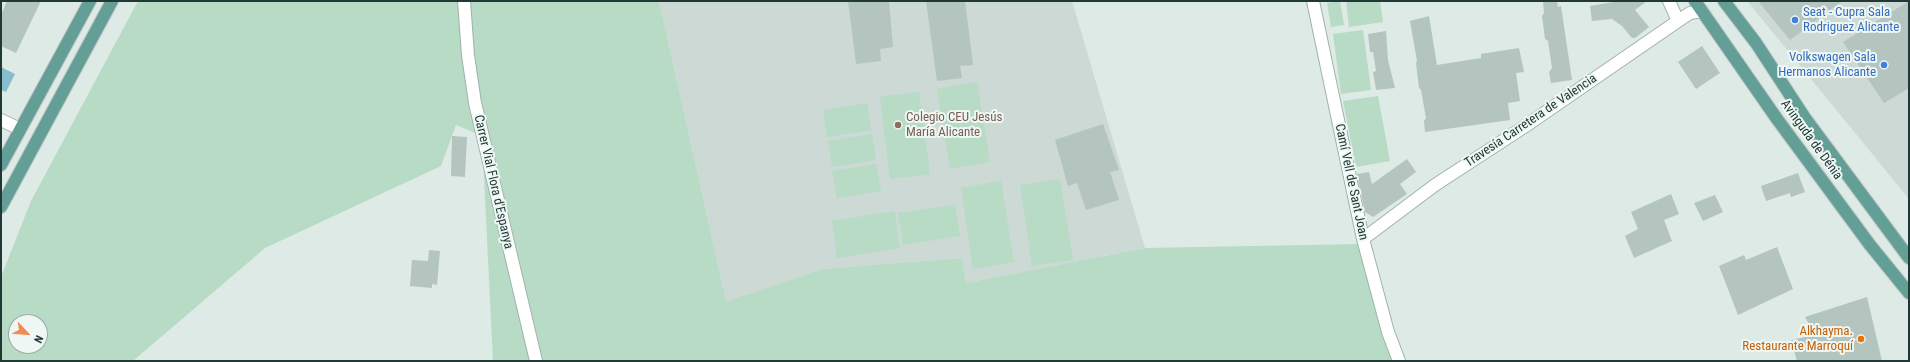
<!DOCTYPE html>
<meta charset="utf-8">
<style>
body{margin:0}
#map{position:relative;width:1910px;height:362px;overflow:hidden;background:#deeae6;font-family:"Roboto Condensed",sans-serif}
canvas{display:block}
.frame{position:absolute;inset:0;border:2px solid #203935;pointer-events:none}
.north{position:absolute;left:8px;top:314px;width:40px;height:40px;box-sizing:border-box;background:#eef7f3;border:1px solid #9caba7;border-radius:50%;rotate:116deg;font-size:11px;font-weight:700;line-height:16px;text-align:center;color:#203935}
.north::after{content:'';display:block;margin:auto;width:14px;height:18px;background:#f18b55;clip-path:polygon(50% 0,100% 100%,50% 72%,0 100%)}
</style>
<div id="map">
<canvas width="1910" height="362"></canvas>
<div class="frame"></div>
<div class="north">N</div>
</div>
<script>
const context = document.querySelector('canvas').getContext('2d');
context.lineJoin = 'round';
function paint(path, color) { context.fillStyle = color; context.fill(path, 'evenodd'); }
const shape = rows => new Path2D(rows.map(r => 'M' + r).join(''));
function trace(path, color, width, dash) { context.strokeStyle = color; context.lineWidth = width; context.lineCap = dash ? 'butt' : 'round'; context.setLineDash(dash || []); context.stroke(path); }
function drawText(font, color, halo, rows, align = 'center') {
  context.font = font + ' "Roboto Condensed",sans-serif'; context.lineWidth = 4; context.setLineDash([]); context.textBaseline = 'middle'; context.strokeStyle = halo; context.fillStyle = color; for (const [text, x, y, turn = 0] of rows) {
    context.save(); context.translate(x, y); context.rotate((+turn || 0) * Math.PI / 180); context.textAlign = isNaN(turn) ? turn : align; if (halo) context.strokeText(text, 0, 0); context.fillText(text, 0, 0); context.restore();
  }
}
paint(shape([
 [659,1,1072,1,1145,248,966,283,962,258,822,269,726,303],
 [1747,1,1909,1,1909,199,1789,52]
]), '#ccd9d5');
paint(shape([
 [138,1,659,1,726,302,822,269,962,258,966,283,1145,248,1360,244,1394,361,493,361,482,136,456,125,441,166,265,248,133,361,1,361,1,277,31,201],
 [16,322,40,322,40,346,16,346],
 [1340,1,1344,25,1331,27,1327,3],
 [1346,1,1380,1,1383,22,1349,27],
 [1363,30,1371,90,1341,94,1333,34],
 [977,82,990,162,950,169,937,89],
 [919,92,930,174,890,179,880,97],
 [1378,96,1390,161,1356,167,1343,101],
 [867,103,871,130,827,137,823,110],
 [872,134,876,160,832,167,828,141],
 [876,164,881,191,837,198,832,171],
 [1060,179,1073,260,1032,266,1020,185],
 [1001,181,1014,262,973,269,961,188],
 [955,205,960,236,903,245,898,213],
 [895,211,900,248,837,258,832,221]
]), '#b7dbc4');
paint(shape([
 [1,67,15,74,6,92,1,90]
]), '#85bdcf');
paint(shape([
 [7,1,41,1,16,53,1,46,1,15],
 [848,1,889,1,893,47,880,49,881,61,856,64],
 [926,1,965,1,973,65,960,66,962,78,937,81],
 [1543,1,1557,1,1558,7,1561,6,1572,80,1551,83,1549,72,1552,68,1548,41,1545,39,1542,16,1544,13],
 [1619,1,1647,1,1635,10,1649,27,1635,38,1632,38,1622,26,1612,19,1592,21,1590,6],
 [1758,1,1842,1,1790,40],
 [1909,1,1909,88,1884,103,1843,42],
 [1429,16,1437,65,1481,58,1481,54,1519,48,1524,72,1516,73,1520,101,1508,103,1510,120,1425,132,1424,121,1426,118,1421,90,1419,88,1416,63,1417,61,1410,21],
 [1386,31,1388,60,1395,88,1376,90,1373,72,1376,71,1373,52,1370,52,1368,34],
 [1702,46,1720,73,1696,89,1678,62],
 [1103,124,1119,170,1110,172,1119,200,1086,210,1077,183,1068,186,1055,140],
 [452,136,467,137,465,177,451,176],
 [1407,159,1416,172,1400,184,1407,194,1373,217,1365,212,1357,174,1369,172,1372,184],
 [1798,173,1805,192,1791,197,1790,193,1766,201,1761,186],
 [1671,194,1679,214,1664,220,1672,241,1634,258,1625,236,1638,229,1631,212],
 [1715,195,1723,212,1703,221,1694,203],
 [1777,247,1793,289,1738,315,1719,266,1744,255,1746,260],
 [429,250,440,251,437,285,432,284,432,288,410,286,412,260,428,261],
 [1867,297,1882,361,1797,361,1791,340,1815,335,1805,317]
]), '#b4c4bf');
const minor = shape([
 [464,1,468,55,475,103,536,361],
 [1313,1,1363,239,1388,332,1399,361],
 [1669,1,1678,21],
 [1,120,20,129],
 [1363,239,1435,185,1524,127,1678,21,1690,13,1702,11]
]);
const major = shape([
 [1695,1,1777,119,1870,245,1909,293],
 [1724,1,1756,43,1805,118,1909,258],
 [1,165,90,1],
 [1,207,112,1]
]);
trace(minor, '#a1b1ad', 14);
trace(major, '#bcc4c2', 14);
trace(minor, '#fff', 12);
trace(major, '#639f96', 12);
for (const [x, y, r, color] of [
 [1795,20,4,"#3f7fe0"],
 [1884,65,4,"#3f7fe0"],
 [898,125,4,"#8d6e63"],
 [1861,339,4,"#e8710a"]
]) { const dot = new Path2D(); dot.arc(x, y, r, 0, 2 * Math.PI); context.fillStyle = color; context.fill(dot); trace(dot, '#eef7f3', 1.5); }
drawText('13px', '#366cbe', '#eef7f3', [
 ["Seat - Cupra Sala",1803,13],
 ["Rodriguez Alicante",1803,28],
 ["Volkswagen Sala",1876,58,"right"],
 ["Hermanos Alicante",1876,73,"right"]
], 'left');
drawText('13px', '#785e54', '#eef7f3', [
 ["Colegio CEU Jesús",906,118],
 ["María Alicante",906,133]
], 'left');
drawText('13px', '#203935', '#eef7f3', [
 ["Travesía Carretera de Valencia",1531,121,-34],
 ["Avinguda de Dénia",1811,140,54],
 ["Carrer Vial Flora d'Espanya",493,182,77],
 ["Camí Vell de Sant Joan",1351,182,78]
]);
drawText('13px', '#c56008', '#eef7f3', [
 ["Alkhayma.",1853,332],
 ["Restaurante Marroquí",1853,347]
], 'right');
</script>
